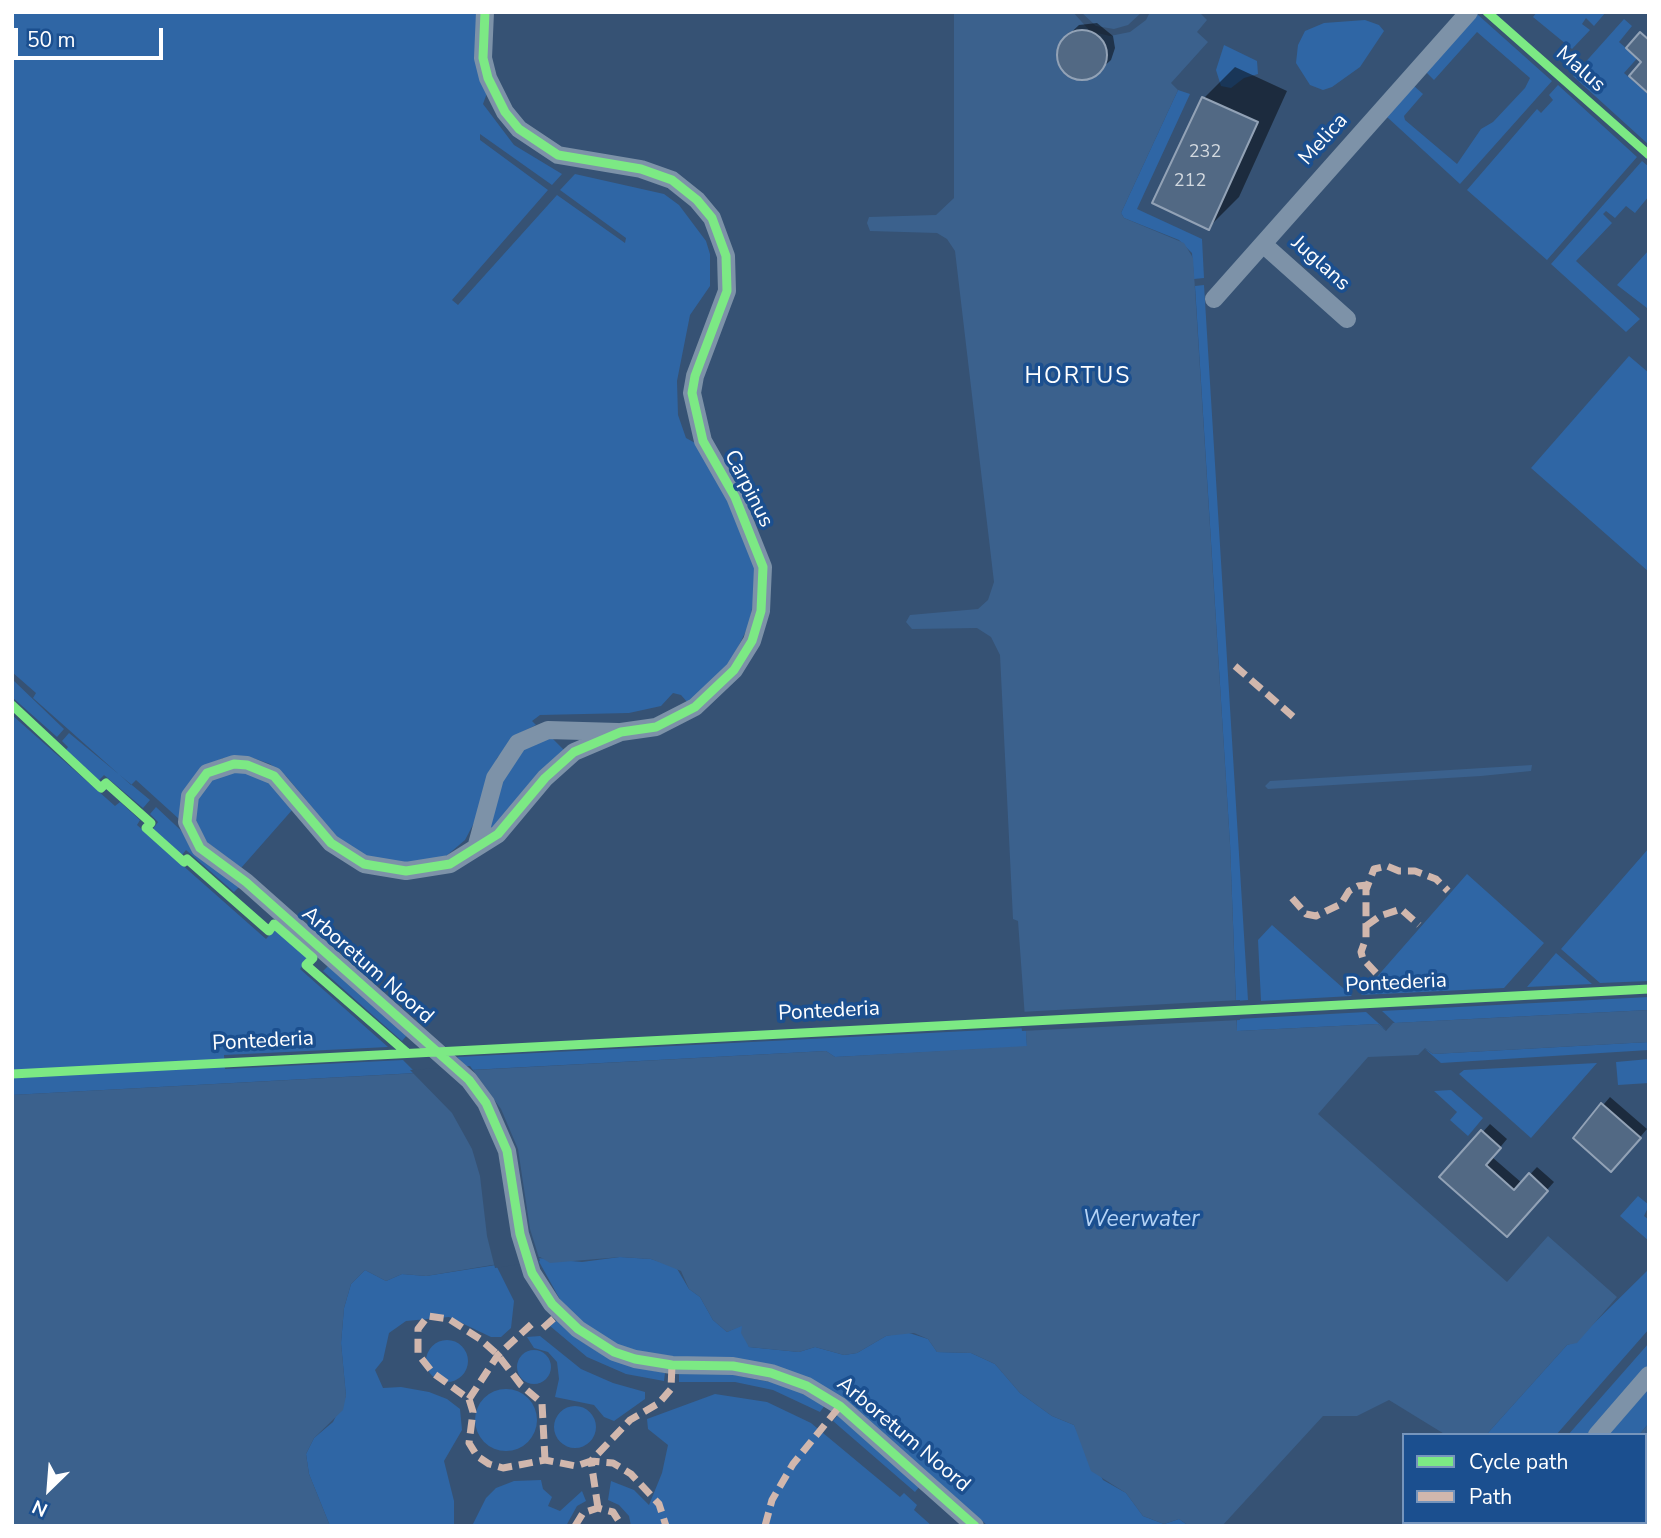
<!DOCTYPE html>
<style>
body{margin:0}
#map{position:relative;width:1661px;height:1538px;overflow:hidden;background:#365274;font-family:"Nunito Sans",sans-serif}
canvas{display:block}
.frame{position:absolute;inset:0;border:14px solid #fff;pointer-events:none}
.legend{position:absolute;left:1402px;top:1433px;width:245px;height:91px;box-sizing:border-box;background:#1b4f8f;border:2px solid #7695bc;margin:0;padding:9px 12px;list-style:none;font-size:21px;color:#fff}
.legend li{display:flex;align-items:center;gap:14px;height:35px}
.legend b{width:35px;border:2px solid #7695bc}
.north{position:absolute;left:14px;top:1454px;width:70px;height:70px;-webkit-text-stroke:5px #1b4f8f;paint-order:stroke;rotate:205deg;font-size:19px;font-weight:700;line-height:28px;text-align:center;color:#fff}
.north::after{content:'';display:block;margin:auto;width:24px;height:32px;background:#fff;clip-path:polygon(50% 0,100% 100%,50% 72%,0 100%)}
.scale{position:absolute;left:14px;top:28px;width:149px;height:32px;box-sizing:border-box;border:4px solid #fff;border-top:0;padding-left:9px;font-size:21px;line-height:24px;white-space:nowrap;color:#fff;-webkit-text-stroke:5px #1b4f8f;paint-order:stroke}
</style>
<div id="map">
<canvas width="1661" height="1538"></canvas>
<div class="frame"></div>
<ul class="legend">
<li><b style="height:9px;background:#7ce984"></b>Cycle path</li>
<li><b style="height:9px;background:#d1b7ad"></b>Path</li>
</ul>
<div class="north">N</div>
<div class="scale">50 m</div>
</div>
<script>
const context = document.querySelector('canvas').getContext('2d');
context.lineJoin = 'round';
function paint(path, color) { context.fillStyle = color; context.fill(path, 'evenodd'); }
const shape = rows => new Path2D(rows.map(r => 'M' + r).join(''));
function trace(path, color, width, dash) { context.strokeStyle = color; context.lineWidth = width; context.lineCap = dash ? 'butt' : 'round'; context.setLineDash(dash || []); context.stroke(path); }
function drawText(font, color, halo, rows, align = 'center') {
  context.font = font + ' "Nunito Sans",sans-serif'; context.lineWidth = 7; context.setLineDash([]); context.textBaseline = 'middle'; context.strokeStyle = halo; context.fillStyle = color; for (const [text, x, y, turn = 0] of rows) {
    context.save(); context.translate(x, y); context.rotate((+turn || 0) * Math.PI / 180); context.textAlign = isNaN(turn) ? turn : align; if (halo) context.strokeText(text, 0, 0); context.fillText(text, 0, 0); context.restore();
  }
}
paint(shape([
 [12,12,477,12,476,53,487,93,483,104,514,145,562,174,552,185,480,134,480,140,548,190,452,300,458,305,557,195,625,243,626,238,560,190,575,174,664,194,679,205,706,241,710,254,710,286,690,315,677,381,678,415,686,438,697,444,724,491,755,566,754,598,749,625,729,665,688,703,681,695,673,693,661,706,629,713,540,715,532,721,536,725,520,733,497,758,476,819,465,840,445,857,400,864,368,857,342,843,286,776,270,764,253,758,223,758,200,770,184,792,179,819,136,780,131,785,33,698,36,693,12,672],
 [1537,12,1606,12,1594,26,1586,18,1582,24,1590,30,1572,49,1533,17],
 [1477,14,1552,81,1460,184,1387,117,1414,86,1423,94,1404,116,1405,120,1457,164,1481,129,1493,122,1525,88,1530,78,1477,32,1434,80,1426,72],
 [1624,19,1632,26,1619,42,1634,55,1649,39,1649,45,1624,73,1649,95,1649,145,1573,76],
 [1365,20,1379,25,1384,31,1360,67,1332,87,1323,90,1310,85,1296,63,1298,45,1305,31,1324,23],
 [1224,45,1257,61,1258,74,1244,78,1231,88,1221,86,1216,70],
 [1558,85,1637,157,1547,260,1467,190,1537,109,1541,113,1553,100,1549,95],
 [1178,90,1190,94,1137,209,1202,239,1204,278,1194,279,1192,253,1179,240,1124,218,1121,213],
 [1642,161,1649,167,1649,196,1635,213,1626,206,1615,218,1606,211,1603,214,1612,223,1576,261,1640,319,1626,332,1551,264],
 [1649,250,1649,306,1647,308,1617,285],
 [1204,285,1248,1000,1236,1001,1230,844,1195,286],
 [1629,356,1649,373,1649,572,1531,468],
 [12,679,64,729,57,737,12,697],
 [12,715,115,806,120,802,140,820,137,825,266,939,275,929,309,959,300,969,388,1047,224,1055,225,1069,403,1060,416,1073,12,1095],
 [69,733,150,800,143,808,104,775,98,781,65,751,68,747,62,741],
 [550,736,565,751,486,835,504,774,522,750],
 [239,771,265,778,293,809,241,868,204,840,195,817,197,798,208,782,217,776],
 [156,807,240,886,234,892,186,850,182,855,153,829,158,822,150,814],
 [1649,848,1649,981,1600,983,1561,949],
 [1467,874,1544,943,1504,988,1361,995],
 [1272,925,1352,996,1261,1001,1258,940],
 [1556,953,1592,984,1527,987],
 [329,965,408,1034,402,1041,323,971],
 [1649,997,1649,1010,1490,1018,1395,1023,1382,1011],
 [1366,1012,1387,1031,1378,1024,1237,1031,1237,1019],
 [1026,1028,1027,1047,835,1057,826,1051,470,1070,457,1057],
 [1649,1042,1649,1050,1441,1063,1424,1048,1433,1054],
 [1649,1059,1649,1083,1618,1085,1616,1062],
 [1597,1063,1531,1138,1459,1074,1464,1070],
 [1451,1090,1483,1118,1468,1136,1450,1120,1457,1112,1434,1091],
 [1638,1196,1649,1205,1644,1216,1649,1220,1649,1241,1620,1216],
 [620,1257,651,1259,676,1267,689,1289,700,1297,713,1320,727,1332,742,1325,749,1347,799,1352,815,1347,844,1355,857,1353,886,1336,906,1332,928,1339,937,1352,971,1353,995,1364,1020,1393,1052,1416,1074,1425,1103,1480,1126,1493,1143,1516,1164,1524,1179,1519,1189,1526,988,1526,858,1412,827,1389,664,1358,617,1345,590,1329,562,1303,537,1258,582,1262],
 [496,1265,514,1301,511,1328,501,1337,491,1337,449,1317,406,1321,389,1333,383,1360,375,1370,383,1388,401,1387,429,1392,447,1399,460,1409,462,1430,444,1461,454,1501,454,1526,330,1526,309,1474,306,1454,314,1438,333,1422,346,1396,341,1343,344,1308,351,1284,365,1270,386,1281,402,1274,426,1276],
 [1649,1269,1649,1329,1556,1435,1486,1435,1567,1345,1575,1342],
 [557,1320,579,1340,602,1354,630,1366,665,1373,664,1381,626,1374,587,1357,550,1326],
 [540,1336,581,1369,613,1383,645,1392,645,1399,614,1421,604,1417,594,1405,555,1397,559,1379,557,1362,548,1352,534,1348,527,1337],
 '426 1361a21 21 0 1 1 42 0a21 21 0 1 1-42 0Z',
 [1649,1343,1649,1365,1587,1435,1568,1435],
 '517 1367a17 17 0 1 1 34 0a17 17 0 1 1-34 0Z',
 [679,1374,729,1374,785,1385,825,1405,820,1412,773,1390,735,1382,679,1382],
 [1649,1388,1649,1423,1639,1435,1608,1435],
 '475 1420a31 31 0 1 1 62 0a31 31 0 1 1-62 0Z',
 [715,1394,767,1402,811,1423,900,1497,904,1493,917,1505,914,1510,932,1526,631,1526,629,1516,619,1505,608,1500,611,1481,634,1490,649,1505,662,1473,668,1445,648,1429,647,1419],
 '554 1427a21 21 0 1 1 42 0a21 21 0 1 1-42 0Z',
 [838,1415,920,1486,915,1492,833,1421],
 [541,1480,543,1489,552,1497,548,1506,560,1511,582,1491,586,1501,577,1506,566,1526,472,1526,486,1498,496,1488,514,1481]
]), '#2f66a5');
paint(shape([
 [954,12,1073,12,1089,30,1069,32,1061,40,1056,53,1059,66,1068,76,1080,81,1093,78,1103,70,1108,57,1106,44,1097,33,1110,36,1130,32,1146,20,1150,12,1199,12,1207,20,1197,32,1208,42,1171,83,1178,90,1121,213,1124,218,1184,243,1193,258,1230,844,1237,1031,1378,1024,1386,1031,1393,1023,1649,1010,1649,1042,1433,1054,1425,1048,1418,1055,1368,1057,1318,1114,1507,1282,1548,1236,1617,1297,1577,1343,1567,1345,1486,1435,1446,1435,1389,1400,1357,1416,1323,1416,1222,1526,1189,1526,1179,1519,1164,1524,1143,1516,1126,1493,1091,1471,1074,1425,1052,1416,1020,1393,995,1364,971,1353,937,1352,928,1339,914,1333,886,1336,857,1353,844,1355,815,1347,799,1352,749,1347,741,1333,742,1326,727,1332,713,1320,700,1297,689,1289,681,1271,651,1259,620,1257,550,1263,540,1257,426,1276,402,1274,386,1281,365,1270,351,1284,344,1308,341,1343,346,1396,343,1410,314,1438,306,1454,309,1474,330,1526,12,1526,12,1095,826,1051,835,1057,1027,1046,1018,921,1013,919,1000,655,991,637,977,628,912,629,906,622,910,615,978,609,988,600,994,582,955,251,947,239,937,233,870,231,867,223,869,217,936,215,954,198],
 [1081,12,1142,12,1128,25,1114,29,1096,26],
 [1532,765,1531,771,1481,776,1268,789,1265,786,1270,781],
 [1649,1423,1649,1526,1559,1526,1562,1522,1645,1522,1645,1435,1639,1435]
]), '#3b618d');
paint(shape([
 [1240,1000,1240,1020,1022,1031,1020,1012],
 [470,1066,501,1109,518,1149,530,1229,540,1261,495,1268,487,1236,480,1176,472,1149,452,1113,410,1070]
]), '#365274');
paint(shape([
 [1097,23,1113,36,1115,48,1111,60,1093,76,1080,79,1069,75,1061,65,1058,53,1062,41,1079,25],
 [1235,67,1287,91,1239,197,1208,228,1155,202,1204,98],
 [1610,1097,1647,1129,1619,1162,1575,1138],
 [1490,1124,1507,1139,1492,1157,1522,1183,1537,1167,1554,1182,1514,1227,1442,1177]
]), '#0007');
const building = shape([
 '1057 55a25 25 0 1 1 50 0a25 25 0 1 1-50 0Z',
 [1640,32,1649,40,1649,94,1629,76,1641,62,1626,48,1640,32],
 [1202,97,1258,122,1209,230,1152,203,1202,97],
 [1601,1103,1641,1138,1611,1172,1573,1138,1601,1103],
 [1481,1130,1501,1148,1486,1165,1514,1190,1529,1173,1548,1191,1507,1237,1439,1177,1481,1130]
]);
paint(building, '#526984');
trace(building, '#92a2b6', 2);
trace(shape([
 [485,12,483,58,488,78,505,112,519,129,558,155,641,169,672,180,697,200,712,218,726,256,727,291,695,376,692,393,703,441,735,497,763,567,761,611,752,641,734,670,695,707,656,727,621,732,574,752,545,778,498,834,450,864,406,871,364,864,331,843,274,776,247,765,234,764,207,773,190,796,187,822,200,848,246,882,469,1080,486,1103,507,1151,520,1234,532,1273,552,1304,578,1329,614,1352,635,1359,672,1365,733,1366,771,1373,807,1386,840,1406,975,1526],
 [1263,244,1347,319],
 [1214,299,1469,12],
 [476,848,495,778,518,743,548,730,618,732],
 [1597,1435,1649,1375],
 [1518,1526,1521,1522]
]), '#7d92a8', 18);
trace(shape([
 [1235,666,1297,720],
 [1292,898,1306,914,1316,916,1341,904,1349,891,1358,886,1367,885],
 [1366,926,1380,916,1401,909,1419,925],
 [1376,973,1363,959,1361,952,1366,938,1366,890,1374,869,1387,866,1399,871,1415,871,1436,879,1448,891],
 [543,1328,560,1313],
 [469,1399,498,1355,536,1320],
 [545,1460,542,1403,521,1385,498,1355,480,1339,449,1319,428,1316,418,1329,418,1354,433,1373,469,1399,473,1412,469,1443,477,1456,489,1464,503,1468,545,1460,576,1466,591,1461,630,1420,659,1403,671,1389,672,1365],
 [598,1508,591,1461,613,1463,631,1474,659,1504,666,1526],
 [575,1526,583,1513,598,1508,613,1512,622,1526],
 [765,1526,772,1500,793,1464,840,1406]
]), '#d1b7ad', 7, [14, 7]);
trace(shape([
 [485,12,483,58,488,78,505,112,519,129,558,155,641,169,672,180,697,200,712,218,726,256,727,291,695,376,692,393,703,441,735,497,763,567,761,611,752,641,734,670,695,707,656,727,621,732,574,752,545,778,498,834,450,864,406,871,364,864,331,843,274,776,247,765,234,764,207,773,190,796,187,822,200,848,246,882,469,1080,486,1103,507,1151,520,1234,532,1273,552,1304,578,1329,614,1352,635,1359,672,1365,733,1366,771,1373,807,1386,840,1406,975,1526],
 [1487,12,1649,155],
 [12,705,101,788,106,783,151,823,146,828,184,862,187,859,269,931,274,924,313,958,306,965,406,1052],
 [12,1074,1649,989]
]), '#7ce984', 9);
drawText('18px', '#d4dae0', null, [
 ["232",1205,153],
 ["212",1190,182]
]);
drawText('21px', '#fff', '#1b4f8f', [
 ["Malus",1580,70,41],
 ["Melica",1324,140,-48],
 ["Juglans",1320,264,42],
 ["Carpinus",748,489,63],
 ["Arboretum Noord",367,966,41],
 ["Pontederia",1396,984,-3],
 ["Pontederia",829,1012,-3],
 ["Pontederia",263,1042,-3],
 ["Arboretum Noord",903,1435,40]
]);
context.letterSpacing = '2px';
drawText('23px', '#fff', '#1b4f8f', [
 ["HORTUS",1078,377]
]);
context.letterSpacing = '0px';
drawText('italic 23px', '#b5d3f5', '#1b4f8f', [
 ["Weerwater",1141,1220]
]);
</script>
